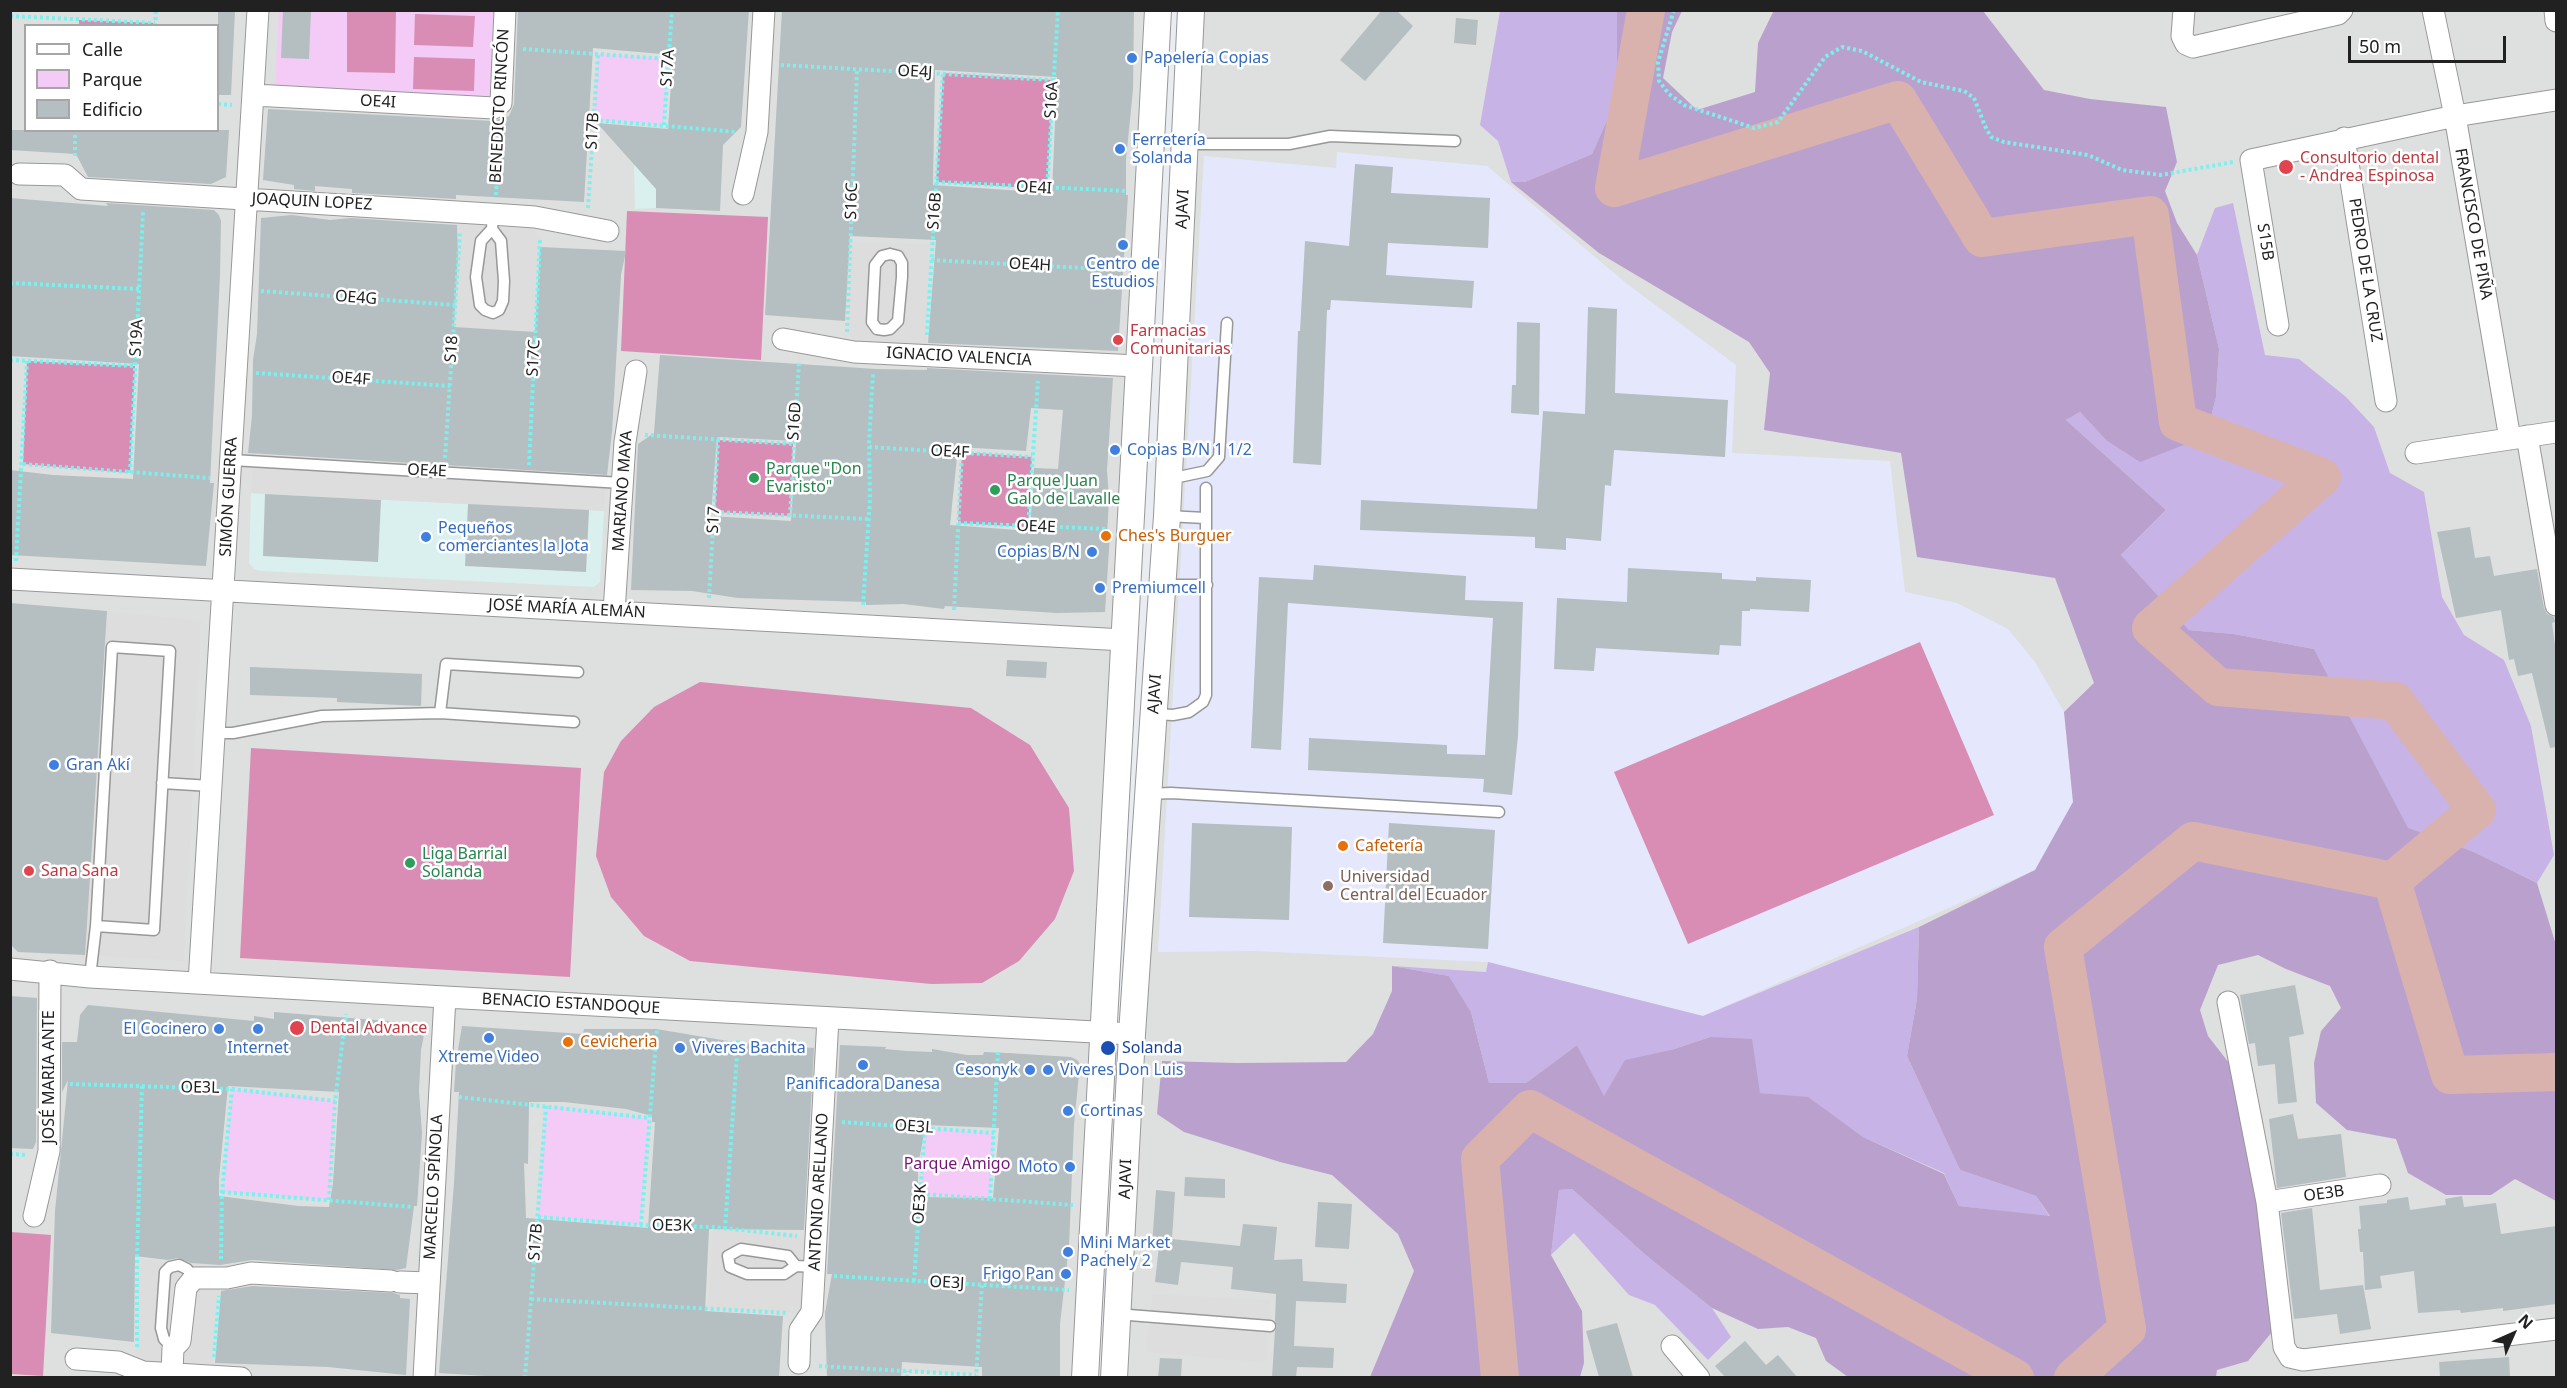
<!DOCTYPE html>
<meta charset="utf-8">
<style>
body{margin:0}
#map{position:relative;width:2567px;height:1388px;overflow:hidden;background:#e9ecf1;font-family:"Noto Sans",sans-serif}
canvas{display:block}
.frame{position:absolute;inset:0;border:12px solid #212121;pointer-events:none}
.legend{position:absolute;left:24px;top:24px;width:195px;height:108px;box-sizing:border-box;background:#fff;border:2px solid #a6a6a6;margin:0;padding:8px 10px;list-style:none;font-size:18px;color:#212121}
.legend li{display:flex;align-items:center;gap:12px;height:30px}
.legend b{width:30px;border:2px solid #a6a6a6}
.north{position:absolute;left:2483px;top:1304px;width:60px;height:60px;-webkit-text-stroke:4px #fff;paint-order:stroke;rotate:45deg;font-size:16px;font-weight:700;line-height:24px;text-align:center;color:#212121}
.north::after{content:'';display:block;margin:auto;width:21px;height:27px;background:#212121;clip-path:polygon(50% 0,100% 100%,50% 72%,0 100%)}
.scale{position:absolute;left:2348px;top:36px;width:158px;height:27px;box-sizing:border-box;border:3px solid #212121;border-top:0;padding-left:8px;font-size:18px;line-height:21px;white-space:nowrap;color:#212121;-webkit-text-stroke:4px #fff;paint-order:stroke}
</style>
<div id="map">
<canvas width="2567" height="1388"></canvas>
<div class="frame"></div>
<ul class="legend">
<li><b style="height:8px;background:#fff"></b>Calle</li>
<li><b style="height:16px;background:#f4caf6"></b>Parque</li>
<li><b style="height:16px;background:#b5bec1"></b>Edificio</li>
</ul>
<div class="north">N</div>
<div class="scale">50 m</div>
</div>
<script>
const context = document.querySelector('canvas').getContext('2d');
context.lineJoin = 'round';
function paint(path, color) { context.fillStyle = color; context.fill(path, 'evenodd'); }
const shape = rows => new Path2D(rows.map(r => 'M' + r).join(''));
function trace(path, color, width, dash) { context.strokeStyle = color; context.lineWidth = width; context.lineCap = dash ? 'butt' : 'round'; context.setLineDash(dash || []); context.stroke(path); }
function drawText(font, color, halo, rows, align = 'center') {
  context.font = font + ' "Noto Sans",sans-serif'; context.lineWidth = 5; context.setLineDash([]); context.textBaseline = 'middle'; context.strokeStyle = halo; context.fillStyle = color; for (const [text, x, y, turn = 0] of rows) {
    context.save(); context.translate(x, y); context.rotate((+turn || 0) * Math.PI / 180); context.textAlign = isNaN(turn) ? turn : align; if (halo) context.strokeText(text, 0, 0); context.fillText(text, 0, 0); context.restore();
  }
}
paint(shape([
 [10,11,1158,11,1083,1377,11,1377],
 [26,26,218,26,218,130,26,130],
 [1204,11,2556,11,2556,1377,1111,1378]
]), '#dedfdf');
paint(shape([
 [634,163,656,166,656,208,635,209],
 [251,493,604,511,600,582,594,587,261,571,254,569,249,563]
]), '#daf0ee');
paint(shape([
 [1337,152,1487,166,1626,283,1736,365,1732,453,1890,461,1905,592,1957,603,2008,629,2035,662,2064,712,2073,802,2035,870,1703,1016,1488,962,1254,951,1158,952,1204,156,1336,168]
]), '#e5e8fd');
paint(shape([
 [1500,11,1617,11,1617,98,1592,154,1525,182,1511,182,1498,141,1480,125],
 [2233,203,2265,355,2299,359,2346,397,2374,427,2390,473,2424,492,2442,597,2464,635,2504,660,2531,726,2554,855,2537,883,2474,852,2408,829,2314,649,2234,634,2189,630,2121,555,2166,510,2066,420,2080,412,2106,440,2193,441,2210,421,2216,397,2219,349,2197,255,2215,208],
 [1919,927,1917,999,1907,1056,1960,1170,2036,1196,2050,1217,1959,1206,1944,1173,1863,1137,1808,1098,1760,1093,1710,1037,1671,1050,1604,1097,1577,1045,1526,1083,1489,1083,1471,1012,1449,976,1392,966,1486,972,1488,962,1703,1016],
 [1572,1189,1648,1257,1712,1308,1731,1337,1708,1360,1655,1305,1629,1295,1574,1233,1551,1255,1559,1190]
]), '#c7b3e6');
paint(shape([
 [1774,10,1983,11,2044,90,2090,99,2166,107,2177,162,2165,191,2177,223,2197,255,2219,349,2216,397,2210,421,2194,441,2140,462,2106,440,2080,412,2066,420,2166,510,2121,555,2189,630,2234,634,2314,649,2408,828,2474,852,2537,883,2556,945,2556,1201,2515,1179,2491,1195,2446,1195,2408,1173,2396,1139,2347,1130,2316,1103,2314,1063,2321,1031,2341,1008,2330,986,2286,969,2258,955,2218,965,2200,1010,2208,1036,2236,1072,2277,1326,2248,1361,2217,1370,2216,1377,1848,1377,1826,1361,1816,1338,1788,1327,1758,1329,1712,1308,1648,1257,1572,1189,1559,1190,1551,1255,1582,1311,1584,1363,1580,1377,1370,1377,1414,1271,1398,1234,1332,1175,1280,1162,1184,1132,1157,1114,1162,1061,1237,1063,1346,1062,1373,1034,1392,991,1392,966,1449,976,1471,1012,1489,1083,1526,1083,1577,1045,1604,1096,1625,1060,1671,1050,1710,1037,1752,1039,1760,1093,1808,1097,1863,1137,1944,1174,1959,1206,2050,1216,2036,1196,1960,1170,1907,1056,1917,999,1919,927,2035,870,2073,802,2064,712,2094,683,2055,578,1917,557,1901,453,1764,430,1770,373,1749,342,1599,253,1511,182,1525,182,1592,154,1617,98,1617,11,1682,11,1672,32,1663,78,1697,110,1755,92,1758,43]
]), '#baa1cd');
paint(shape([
 [279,11,496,11,492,94,485,100,275,87],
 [598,54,668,59,664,125,594,120],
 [232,1089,335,1101,329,1200,222,1192],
 [546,1106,649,1118,641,1225,538,1217],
 [925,1128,994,1133,990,1199,921,1194]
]), '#f4caf6');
paint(shape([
 [347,11,396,11,395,73,347,72],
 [415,14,475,16,473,47,414,45],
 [79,20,155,23,155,25,79,25],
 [414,57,475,59,474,91,413,89],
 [943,73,1053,80,1047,189,936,182],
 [627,211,768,217,761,360,621,351],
 [27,361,135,366,130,473,23,464],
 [718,440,793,444,790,516,715,512],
 [962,452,1032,457,1028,527,958,523],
 [1920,642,1994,815,1688,944,1614,772],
 [700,682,971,708,1030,745,1069,808,1074,871,1055,919,1019,961,982,983,931,984,690,961,644,936,611,897,596,856,604,772,621,741,654,707],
 [251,748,581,768,570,977,240,958],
 [11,1232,51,1235,43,1376,11,1374]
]), '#d98db4');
paint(shape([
 [460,225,533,229,541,238,536,332,454,327],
 [850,242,932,244,926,346,855,342,847,332],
 [255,467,602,485,605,487,604,511,251,493,252,470],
 [107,611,201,621,184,961,86,955,86,918],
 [713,1227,806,1237,802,1308,795,1313,708,1308],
 [137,1259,221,1267,213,1368,148,1363,137,1354],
 [1152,1294,1270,1300,1267,1363,1146,1352]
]), '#ddd');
paint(shape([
 [908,1371,976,1375,976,1377,907,1377]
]), '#e6e5dd');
trace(shape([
 [1646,10,1614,188,1898,100,1982,238,2150,215,2178,422,2322,477,2151,628,2218,687,2395,701,2477,810,2392,881],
 [2392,881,2450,1075,2556,1072],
 [1500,1378,1480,1159,1530,1109,2015,1378],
 [2073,1378,2127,1329,2063,947,2193,841,2392,881]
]), '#dab2ad', 38);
paint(shape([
 [218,10,235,10,231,95,218,95],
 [283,10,311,10,309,59,281,58],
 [518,10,749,10,741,127,723,145,720,211,656,208,656,189,597,123,668,129,673,55,593,48,584,202,456,195,456,199,352,193,352,189,315,186,315,191,294,189,294,185,263,180,268,109,493,121,509,116,514,104],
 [782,10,1134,10,1133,89,1126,160,1126,195,1128,195,1118,351,928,343,936,240,850,236,845,321,765,315],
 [935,70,1057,77,1052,193,933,185],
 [1382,10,1396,10,1413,26,1365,81,1340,60],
 [1456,18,1478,20,1476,45,1454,43],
 [10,130,229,130,226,177,211,184,88,177,76,154,10,150],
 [1355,164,1393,167,1391,193,1490,198,1488,248,1388,243,1386,275,1474,281,1472,308,1331,300,1330,310,1327,310,1321,465,1293,463,1298,331,1300,331,1305,241,1349,246],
 [10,198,108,206,106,203,214,210,219,215,221,221,220,275,210,483,214,483,206,566,10,555,10,470,53,475,133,479,139,364,10,356],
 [292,215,330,220,351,218,457,225,458,254,454,327,535,332,540,247,626,251,621,275,612,432,607,475,248,453,252,416,253,360,257,334,261,218],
 [1588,307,1617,309,1615,393,1728,400,1725,457,1614,450,1611,486,1605,485,1601,541,1566,538,1566,550,1535,548,1535,537,1360,530,1361,500,1537,509,1543,411,1585,414],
 [1517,322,1540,323,1539,415,1511,413,1512,385,1516,385],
 [660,355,876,369,927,370,927,368,1113,378,1107,470,1109,499,1107,535,1110,534,1105,612,1057,613,945,606,944,609,903,604,866,605,866,602,738,598,692,591,631,590,638,444,654,433],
 [1031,408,1063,410,1058,469,1034,468,1030,531,950,525,958,447,1026,451],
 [717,437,796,441,791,521,711,516],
 [265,494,381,500,378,562,263,556],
 [468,504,589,510,586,572,465,566],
 [2470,527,2475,558,2490,556,2494,576,2537,569,2544,608,2547,614,2554,617,2555,622,2552,623,2556,653,2556,747,2550,748,2532,673,2518,676,2514,659,2509,660,2501,610,2456,618,2437,532],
 [1314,565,1466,576,1465,600,1523,602,1518,736,1512,795,1483,792,1484,779,1308,770,1309,738,1447,745,1447,754,1485,755,1493,618,1288,603,1281,750,1251,748,1259,577,1313,580],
 [1628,568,1722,573,1722,579,1756,581,1756,577,1811,580,1809,612,1750,609,1750,611,1742,611,1741,646,1720,645,1719,655,1596,648,1594,671,1554,669,1557,598,1627,602],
 [10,603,107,611,85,955,18,952,10,944],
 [1007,660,1047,662,1046,678,1006,676],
 [250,667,422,674,421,706,337,702,337,698,250,695],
 [1192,823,1292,827,1289,920,1189,917],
 [1389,823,1495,830,1488,949,1383,943],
 [2295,985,2304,1034,2289,1037,2297,1102,2278,1104,2275,1064,2258,1066,2255,1043,2249,1044,2240,995],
 [10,996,37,998,36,1142,33,1149,10,1148],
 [88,1005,254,1021,254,1016,274,1019,274,1012,426,1024,421,1050,419,1091,422,1133,417,1206,414,1206,406,1268,397,1270,252,1260,220,1265,191,1263,178,1258,168,1260,135,1256,134,1342,51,1333,55,1211,68,1080,62,1092,62,1042,77,1042,80,1015],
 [228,1086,339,1092,333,1183,329,1207,298,1206,219,1196,219,1179],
 [462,1026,583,1034,584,1029,656,1029,740,1043,814,1048,804,1230,709,1229,705,1311,783,1316,779,1377,501,1377,439,1373,454,1183,459,1092,454,1092,456,1062],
 [529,1102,564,1102,626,1109,652,1116,652,1122,655,1122,648,1228,526,1218,524,1163,528,1164],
 [840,1045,886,1047,885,1049,907,1051,932,1052,932,1049,967,1055,983,1055,984,1052,1008,1053,1071,1057,1077,1060,1080,1064,1074,1124,1069,1246,1060,1324,1060,1377,982,1377,982,1367,902,1362,901,1377,827,1377,825,1313,832,1274,827,1274],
 [926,1125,999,1128,993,1198,918,1197,918,1165],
 [2293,1114,2298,1139,2341,1134,2346,1177,2277,1188,2269,1119],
 [1185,1177,1225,1179,1225,1198,1184,1196],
 [1156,1190,1175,1192,1172,1239,1240,1246,1243,1224,1277,1227,1274,1260,1302,1259,1303,1281,1347,1284,1346,1303,1296,1301,1294,1346,1334,1348,1333,1368,1297,1367,1296,1377,1272,1377,1275,1331,1277,1326,1275,1321,1276,1294,1231,1289,1233,1267,1181,1262,1178,1285,1155,1282,1159,1246,1152,1246],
 [2462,1196,2464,1207,2496,1203,2501,1234,2556,1226,2556,1304,2503,1311,2503,1308,2461,1313,2460,1310,2418,1313,2414,1271,2380,1276,2382,1288,2365,1290,2363,1252,2360,1252,2358,1229,2361,1229,2359,1206,2387,1203,2387,1200,2408,1197,2410,1210,2446,1205,2445,1199],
 [1318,1202,1352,1204,1349,1249,1315,1247],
 [2312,1208,2320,1290,2363,1285,2371,1329,2340,1334,2337,1314,2294,1319,2281,1213],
 [252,1286,394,1293,400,1295,400,1298,410,1299,406,1375,328,1367,215,1363,221,1291],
 [1617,1323,1633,1377,1599,1377,1586,1331],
 [1745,1341,1766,1365,1778,1355,1797,1377,1725,1377,1715,1366],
 [2509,1357,2510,1377,2440,1377,2439,1362],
 [1160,1358,1182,1359,1181,1377,1158,1377]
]), '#b5bec1');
const service = shape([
 [1187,144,1289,144,1330,136,1455,141],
 [492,229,501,241,504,281,503,301,499,310,493,313,485,310,480,305,476,277,481,241,492,229,493,214],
 [890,254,898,256,902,263,902,277,898,321,890,329,884,330,877,329,872,322,875,265,882,256,890,254],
 [232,460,622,483],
 [1169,479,1207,471,1219,457,1227,323],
 [1167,516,1205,518],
 [1162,585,1207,585],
 [440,713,574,722],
 [1154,714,1173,715,1189,712,1203,702,1206,695,1206,488],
 [214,733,233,733,322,716,440,713,446,664,578,672],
 [162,783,211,786],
 [1149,794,1171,793,1499,812],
 [90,977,96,926,112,647,170,651,154,930,96,926],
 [796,1266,788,1256,741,1249,728,1256,730,1267,747,1274,784,1274,796,1266,815,1267],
 [1116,1314,1270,1326],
 [173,1348,164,1339,161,1328,165,1272,170,1267,179,1265,187,1269,194,1278]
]);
const minor = shape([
 [2184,10,2182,36,2186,44,2193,47,2338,14,2342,10],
 [2433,10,2455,116,2510,439],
 [2555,10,2556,21],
 [254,95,494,108,501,103,505,10],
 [2344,138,2386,401],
 [19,174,65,175,81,189,506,215,535,217,608,231],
 [743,194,757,132,764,10],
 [2278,325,2251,160,2455,116,2556,100],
 [783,339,854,352,1137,366],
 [2527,436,2556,605],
 [2416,453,2556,432],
 [10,579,1124,640],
 [614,612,625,442,636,371],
 [10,969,90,977,445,997,1132,1034],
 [199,983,258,10],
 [2228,1002,2267,1202,2284,1347,2290,1357,2303,1360,2556,1329],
 [2267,1202,2380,1185],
 [34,1216,49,1151,50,971],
 [400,1282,429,1283],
 [1672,1346,1699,1378],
 [76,1359,118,1362,143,1372,241,1378],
 [799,1363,800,1330,812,1312,828,1018],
 [172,1373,173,1348,180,1341,186,1288,194,1278,227,1278,251,1273,391,1281],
 [424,1378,445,997]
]);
const tertiary = shape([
 [1085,1378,1158,10],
 [1114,1378,1132,1034,1167,516,1191,10]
]);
trace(service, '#989898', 13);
trace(minor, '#989898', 23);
trace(tertiary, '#989898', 28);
trace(shape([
 [1674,10,1658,62,1659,81,1669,94,1684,105,1754,128,1778,122,1825,57,1842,47,1862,51,1921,82,1964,91,1974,98,1985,126,1991,137,2004,142,2088,155,2122,170,2161,175,2233,162],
 [10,16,155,23],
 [155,26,156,10],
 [523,49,668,59],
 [781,65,1053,80],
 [218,104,232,105],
 [594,120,736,132],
 [664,125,672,10],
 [75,156,75,130],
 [936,182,1127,191],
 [1047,189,1058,10],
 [496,195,499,128],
 [588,208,598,54],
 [931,260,1122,270],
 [10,283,139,289],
 [261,291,455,305],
 [847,332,857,70],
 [927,335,943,73],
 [10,360,135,366],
 [256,373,450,386],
 [645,435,793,444],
 [869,447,1032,457],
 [445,458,460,232],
 [23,464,210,478],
 [529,465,540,239],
 [130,473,143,212],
 [715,512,868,519],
 [790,516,799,362],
 [958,523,1107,529],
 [1028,527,1038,381],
 [16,561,27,361],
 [709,598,718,440],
 [863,605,870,500,869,443,873,373],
 [954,610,962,452],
 [70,1084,232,1089,335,1101],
 [459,1097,649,1118],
 [842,1122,994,1133],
 [10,1154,28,1155],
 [222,1192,413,1207],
 [921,1194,1073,1205],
 [990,1199,998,1052],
 [329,1200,335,1101,346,1014],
 [538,1217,641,1225,713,1227,797,1236],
 [641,1225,657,1029],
 [725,1229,738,1040],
 [221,1259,222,1192,232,1089],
 [834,1276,1069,1290],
 [914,1281,925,1128],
 [531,1299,788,1313],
 [137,1347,137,1259,142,1086],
 [214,1357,219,1296],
 [819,1366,976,1375],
 [525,1378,546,1106],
 [907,1378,908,1371],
 [976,1378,982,1285]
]), '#7bf0ee', 4, [3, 3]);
trace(service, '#fff', 10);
trace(minor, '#fff', 21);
trace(tertiary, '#fff', 26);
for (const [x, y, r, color] of [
 [1132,58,6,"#3f7fe0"],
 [1120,149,6,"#3f7fe0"],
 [2286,167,8,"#e0444e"],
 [1123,245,6,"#3f7fe0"],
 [1118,340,6,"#e0444e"],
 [1115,450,6,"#3f7fe0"],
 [754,478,6,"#2e9e5b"],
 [995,490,6,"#2e9e5b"],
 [1106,536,6,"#e8710a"],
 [426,537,6,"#3f7fe0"],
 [1092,552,6,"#3f7fe0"],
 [1100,588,6,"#3f7fe0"],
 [54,765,6,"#3f7fe0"],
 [1343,846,6,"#e8710a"],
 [410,863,6,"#2e9e5b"],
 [29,871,6,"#e0444e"],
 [1328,886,6,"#8d6e63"],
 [297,1028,8,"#e0444e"],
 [219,1029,6,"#3f7fe0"],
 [258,1029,6,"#3f7fe0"],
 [489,1038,6,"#3f7fe0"],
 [568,1042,6,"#e8710a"],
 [680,1048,6,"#3f7fe0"],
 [1108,1048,8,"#1a4fb4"],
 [863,1065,6,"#3f7fe0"],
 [1030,1070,6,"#3f7fe0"],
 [1048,1070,6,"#3f7fe0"],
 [1068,1111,6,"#3f7fe0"],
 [1070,1167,6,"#3f7fe0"],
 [1068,1252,6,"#3f7fe0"],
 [1066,1274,6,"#3f7fe0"]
]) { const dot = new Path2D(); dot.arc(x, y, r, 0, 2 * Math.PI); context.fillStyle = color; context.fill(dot); trace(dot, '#fff', 2); }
drawText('16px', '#366cbe', '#fff', [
 ["Papelería Copias",1144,58],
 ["Ferretería",1132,140],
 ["Solanda",1132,158],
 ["Centro de",1123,264,"center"],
 ["Estudios",1123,282,"center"],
 ["Copias B/N 1 1/2",1127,450],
 ["Pequeños",438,528],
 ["comerciantes la Jota",438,546],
 ["Copias B/N",1080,552,"right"],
 ["Premiumcell",1112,588],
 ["Gran Akí",66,765],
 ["El Cocinero",207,1029,"right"],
 ["Internet",258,1048,"center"],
 ["Viveres Bachita",692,1048],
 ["Xtreme Video",489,1057,"center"],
 ["Cesonyk",1018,1070,"right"],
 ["Viveres Don Luis",1060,1070],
 ["Panificadora Danesa",863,1084,"center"],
 ["Cortinas",1080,1111],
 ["Moto",1058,1167,"right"],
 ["Mini Market",1080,1243],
 ["Pachely 2",1080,1261],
 ["Frigo Pan",1054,1274,"right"]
], 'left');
drawText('16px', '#212121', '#fff', [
 ["S17A",668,68,-86],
 ["OE4J",915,72,3],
 ["S16A",1052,100,-87],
 ["OE4I",378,102,3],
 ["BENEDICTO RINCÓN",500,106,-87],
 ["S17B",593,131,-87],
 ["OE4I",1034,188,3],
 ["S16C",852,201,-88],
 ["JOAQUIN LOPEZ",312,202,3],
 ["AJAVI",1183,209,-87],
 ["S16B",935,211,-86],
 ["FRANCISCO DE PIÑA",2473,224,80],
 ["S15B",2265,242,81],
 ["OE4H",1030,265,3],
 ["PEDRO DE LA CRUZ",2365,270,81],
 ["OE4G",356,298,4],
 ["S19A",137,338,-87],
 ["S18",452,349,-86],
 ["IGNACIO VALENCIA",959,357,3],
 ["S17C",534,358,-87],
 ["OE4F",351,379,4],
 ["S16D",795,421,-86],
 ["OE4F",950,452,3],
 ["OE4E",427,471,3],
 ["MARIANO MAYA",623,491,-86],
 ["SIMÓN GUERRA",229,497,-87],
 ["S17",714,520,-87],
 ["OE4E",1036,527,2],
 ["JOSÉ MARÍA ALEMÁN",567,609,3],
 ["AJAVI",1155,694,-86],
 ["BENACIO ESTANDOQUE",571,1004,3],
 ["JOSÉ MARIA ANTE",49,1077,-90],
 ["OE3L",200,1088,1],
 ["OE3L",914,1127,4],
 ["AJAVI",1126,1179,-88],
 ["MARCELO SPÍNOLA",434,1187,-87],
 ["ANTONIO ARELLANO",819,1192,-87],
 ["OE3B",2324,1194,-8],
 ["OE3K",920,1204,-86],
 ["OE3K",672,1226,1],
 ["S17B",536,1242,-86],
 ["OE3J",947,1283,3]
]);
drawText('16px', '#be3a42', '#fff', [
 ["Consultorio dental",2300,158],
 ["- Andrea Espinosa",2300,176],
 ["Farmacias",1130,331],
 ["Comunitarias",1130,349],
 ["Sana Sana",41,871],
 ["Dental Advance",310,1028]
], 'left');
drawText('16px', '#27864d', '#fff', [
 ["Parque \"Don",766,469],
 ["Evaristo\"",766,487],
 ["Parque Juan",1007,481],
 ["Galo de Lavalle",1007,499],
 ["Liga Barrial",422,854],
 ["Solanda",422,872]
], 'left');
drawText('16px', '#c56008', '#fff', [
 ["Ches's Burguer",1118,536],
 ["Cafetería",1355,846],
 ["Cevicheria",580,1042]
], 'left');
drawText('16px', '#785e54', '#fff', [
 ["Universidad",1340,877],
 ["Central del Ecuador",1340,895]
], 'left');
drawText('16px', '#164399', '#fff', [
 ["Solanda",1122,1048]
], 'left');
drawText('16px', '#76157a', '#fff', [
 ["Parque Amigo",957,1164]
]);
</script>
